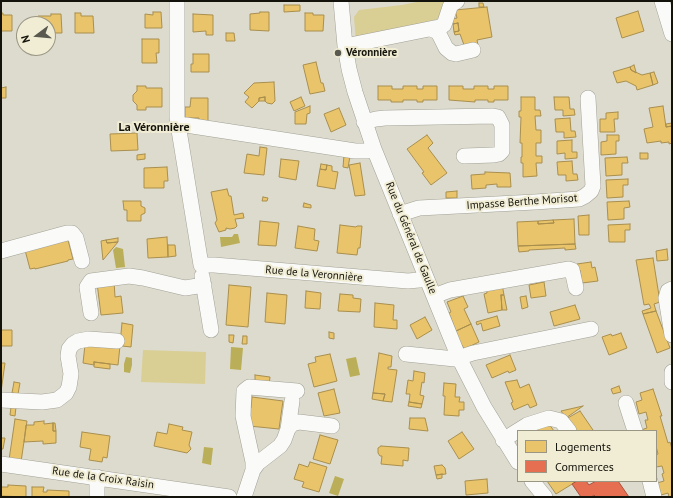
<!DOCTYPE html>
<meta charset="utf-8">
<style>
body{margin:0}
#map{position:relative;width:673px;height:498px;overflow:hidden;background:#dddbce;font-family:"PT Sans",sans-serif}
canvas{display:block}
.frame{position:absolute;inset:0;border:2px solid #14130b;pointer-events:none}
.legend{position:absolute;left:517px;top:430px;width:140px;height:52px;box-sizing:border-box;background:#f1edd4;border:1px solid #999684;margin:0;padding:5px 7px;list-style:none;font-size:12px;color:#14130b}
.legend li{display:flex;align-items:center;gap:8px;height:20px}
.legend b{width:20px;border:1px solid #999684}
.north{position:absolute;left:16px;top:16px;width:40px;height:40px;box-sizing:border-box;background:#f1edd4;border:1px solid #999684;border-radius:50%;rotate:254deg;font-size:11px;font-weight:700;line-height:16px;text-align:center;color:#14130b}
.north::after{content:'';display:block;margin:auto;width:14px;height:18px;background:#5a594f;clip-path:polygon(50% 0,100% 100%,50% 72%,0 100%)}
</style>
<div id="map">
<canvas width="673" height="498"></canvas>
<div class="frame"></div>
<ul class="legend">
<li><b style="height:11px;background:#e9c46a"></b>Logements</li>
<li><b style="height:11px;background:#e76f51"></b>Commerces</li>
</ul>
<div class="north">N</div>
</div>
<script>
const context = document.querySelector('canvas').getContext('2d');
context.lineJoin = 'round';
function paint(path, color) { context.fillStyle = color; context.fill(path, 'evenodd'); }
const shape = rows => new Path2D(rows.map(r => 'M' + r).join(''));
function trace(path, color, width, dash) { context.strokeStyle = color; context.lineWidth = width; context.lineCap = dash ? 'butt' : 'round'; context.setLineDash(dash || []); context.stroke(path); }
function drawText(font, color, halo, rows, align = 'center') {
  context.font = font + ' "PT Sans",sans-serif'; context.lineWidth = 4; context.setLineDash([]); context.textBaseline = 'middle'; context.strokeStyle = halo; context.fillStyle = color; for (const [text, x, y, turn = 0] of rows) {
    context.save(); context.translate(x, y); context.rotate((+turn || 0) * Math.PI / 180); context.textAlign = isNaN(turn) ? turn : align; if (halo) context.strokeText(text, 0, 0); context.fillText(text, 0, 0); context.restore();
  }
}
paint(shape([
 [421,1,446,1,442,18,356,41,354,17,359,10,402,5],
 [143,350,206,352,205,384,141,382]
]), '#d9ce94');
paint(shape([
 [234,234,238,234,240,243,221,247,220,237,232,237],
 [116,247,123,249,125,267,116,268,113,250],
 [231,347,243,348,241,370,230,369],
 [126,357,132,358,132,365,130,373,124,372,124,364],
 [356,357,360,375,350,377,346,359],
 [204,447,213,448,211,465,202,463],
 [335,476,344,479,338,496,329,493]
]), '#bbae58');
const homes = shape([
 [479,3,483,3,484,7,479,7,479,3],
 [284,5,300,5,300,11,284,12,284,5],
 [487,7,492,37,477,40,478,45,464,45,460,34,455,35,454,32,459,31,458,23,453,24,452,19,457,18,455,10,487,7],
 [638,11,644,31,622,38,616,18,638,11],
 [153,12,161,12,162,28,145,28,145,14,153,15,153,12],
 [260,12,269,12,269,31,250,30,250,14,260,13,260,12],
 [1,13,3,13,3,15,12,15,12,31,1,31,1,13],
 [75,13,81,13,81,16,93,16,94,33,75,33,75,13],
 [305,13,313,13,313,15,324,15,323,31,305,31,305,13],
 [51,14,61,14,62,33,48,33,48,24,38,24,38,16,51,16,51,14],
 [193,14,213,15,213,35,206,35,206,31,193,32,193,14],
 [458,23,459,31,454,32,453,24,458,23],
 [226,33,234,33,235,41,226,41,226,33],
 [142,39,159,39,159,53,156,53,157,63,142,63,142,39],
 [193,54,209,54,209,72,191,72,191,64,193,64,193,54],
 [316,62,321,83,323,83,325,91,310,94,303,65,316,62],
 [634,65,636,72,636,73,631,70,630,67,634,65],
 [630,67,631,70,642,75,650,73,653,85,637,90,636,86,626,81,617,83,613,72,630,67],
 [654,72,658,83,653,85,650,73,654,72],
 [274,82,275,101,272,104,267,103,265,101,265,97,259,98,259,101,252,108,245,102,249,97,244,93,254,83,274,82],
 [137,86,146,86,146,88,162,88,162,107,146,107,146,110,137,110,137,105,133,101,133,95,137,91,137,86],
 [378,86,392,86,392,89,403,89,403,86,417,86,417,89,423,89,423,86,437,86,437,100,423,100,423,102,417,102,417,100,403,100,403,102,391,102,391,100,378,100,378,86],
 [449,86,463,86,463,89,474,89,474,86,488,86,488,89,494,89,494,86,508,86,508,100,494,100,494,102,488,102,488,100,475,100,475,102,449,100,449,86],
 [6,87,6,98,1,98,1,88,6,87],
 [265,97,265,101,259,101,259,98,265,97],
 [301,97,305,106,294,111,290,102,301,97],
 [521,97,535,97,535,110,540,110,541,116,535,116,536,130,541,130,541,143,536,143,536,156,542,156,542,163,536,163,537,176,523,177,523,163,521,163,521,157,522,157,522,143,520,143,521,117,519,117,519,111,521,111,521,97],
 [554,97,569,97,570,109,574,109,575,115,563,116,563,110,555,110,554,97],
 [191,98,208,98,208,121,199,120,199,118,185,118,185,107,190,107,191,98],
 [310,106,310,113,307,114,306,124,295,124,295,112,310,106],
 [663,106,666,127,672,126,672,143,669,144,669,142,661,143,661,141,647,143,644,129,653,127,649,108,663,106],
 [339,108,346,125,331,132,324,114,339,108],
 [618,112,618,119,614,119,615,132,600,132,600,119,606,119,606,113,618,112],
 [570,118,571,131,575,131,576,137,564,138,564,132,556,132,555,119,570,118],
 [672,123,672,126,666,127,666,124,672,123],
 [137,133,138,150,111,151,110,134,137,133],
 [427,135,433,143,428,148,447,173,431,185,422,173,424,172,407,149,427,135],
 [607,135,619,135,619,141,616,141,616,154,601,155,601,142,607,141,607,135],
 [572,140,572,152,577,152,577,158,565,159,565,153,557,154,557,141,572,140],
 [260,147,267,148,264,175,244,173,247,154,259,156,260,147],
 [640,153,648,153,648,159,640,159,640,153],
 [145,154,145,159,137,160,137,155,145,154],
 [344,155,350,156,348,168,343,167,344,155],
 [627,157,628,163,622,163,622,175,606,176,605,158,627,157],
 [281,159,299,161,296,180,279,177,281,159],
 [572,161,573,174,577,174,578,180,566,181,566,175,558,175,557,162,572,161],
 [360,163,365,195,355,196,349,165,360,163],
 [321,164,327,165,326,170,320,169,321,164],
 [327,165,332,166,332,171,338,172,335,189,317,186,320,169,326,170,327,165],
 [167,167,168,181,164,181,164,188,144,188,144,168,167,167],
 [485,172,510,173,511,187,497,187,497,184,486,185,486,188,472,189,471,175,485,174,485,172],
 [628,179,628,185,623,185,623,197,607,198,606,180,628,179],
 [227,189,229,196,231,196,234,215,243,213,244,218,235,219,237,226,235,228,230,229,226,228,226,230,219,232,215,223,217,220,211,192,227,189],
 [457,191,457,198,446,198,446,192,457,191],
 [263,197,268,198,267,201,262,201,263,197],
 [123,201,141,201,141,206,145,208,145,213,141,215,141,221,127,221,127,210,124,210,123,201],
 [629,201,630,207,624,208,624,219,608,220,607,202,629,201],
 [304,203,311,205,311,208,303,207,304,203],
 [589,215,589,235,579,235,578,216,589,215],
 [574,219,575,244,518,246,517,222,538,221,538,224,554,223,553,220,574,219],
 [553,220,554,223,538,224,538,221,553,220],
 [260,221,279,223,276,246,258,245,260,221],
 [630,224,630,230,625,230,625,242,609,242,608,225,630,224],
 [340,225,356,227,357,226,362,226,360,248,358,248,357,255,337,253,340,225],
 [298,226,315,229,314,240,319,241,317,251,295,248,298,226],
 [167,237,168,257,148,258,147,239,167,237],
 [118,238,118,242,107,243,106,240,118,238],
 [68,240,73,259,68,260,68,261,35,269,35,268,30,269,25,250,68,240],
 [106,240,107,243,118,242,103,260,101,241,106,240],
 [575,244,576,249,565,250,565,248,529,250,529,251,519,252,518,246,575,244],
 [168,245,175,245,176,256,168,257,168,245],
 [667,249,668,260,657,261,656,251,667,249],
 [653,258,660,302,654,304,656,311,643,314,642,311,651,308,649,304,644,305,636,260,653,258],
 [591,262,592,268,595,267,598,281,582,283,580,270,578,270,577,264,591,262],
 [114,281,115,297,121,296,123,313,101,315,97,283,114,281],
 [544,282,546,296,531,298,529,285,544,282],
 [502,284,504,295,501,295,502,310,488,313,484,294,487,293,486,287,502,284],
 [229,285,251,287,248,327,226,325,229,285],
 [306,291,321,293,320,309,305,308,306,291],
 [267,293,287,295,285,324,265,322,267,293],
 [340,294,353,295,353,298,361,299,360,312,338,311,340,294],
 [501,295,504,295,507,310,502,310,501,295],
 [463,296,468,307,464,309,471,324,456,331,449,313,451,312,447,302,463,296],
 [526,296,528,307,522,309,520,297,526,296],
 [375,303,394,305,393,320,397,320,397,329,374,327,375,303],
 [575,305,580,319,554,326,550,312,575,305],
 [656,311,670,348,657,353,643,314,656,311],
 [497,316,500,326,483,331,481,323,477,325,476,322,497,316],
 [425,317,432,330,417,339,410,325,425,317],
 [122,323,133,325,131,347,122,346,120,344,122,323],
 [471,324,479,342,464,349,462,345,460,346,456,331,471,324],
 [1,330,12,330,12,346,1,346,1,330],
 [329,332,334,333,334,339,329,338,329,332],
 [621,333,627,348,609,355,602,337,611,334,612,336,621,333],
 [229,335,234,335,233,343,229,342,229,335],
 [243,336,247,336,247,344,242,344,243,336],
 [85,345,120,346,118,365,94,362,94,365,83,363,85,345],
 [379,353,392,356,391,367,388,367,388,369,397,370,392,402,383,401,385,394,373,393,379,353],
 [330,354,337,381,314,387,308,364,316,362,315,357,330,354],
 [510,355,516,370,509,373,508,371,492,378,486,365,510,355],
 [94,362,110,364,110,369,94,367,94,362],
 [1,363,5,363,1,392,1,363],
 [414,371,425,373,424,383,422,382,420,395,424,396,422,404,409,402,410,394,406,394,408,380,413,381,414,371],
 [255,375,270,377,269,385,255,384,255,375],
 [517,380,520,388,529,384,537,405,530,408,528,404,514,410,511,403,513,402,505,382,517,380],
 [14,382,20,383,18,394,12,393,14,382],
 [444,383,456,384,455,397,460,397,459,402,464,402,464,410,459,410,459,416,444,415,445,396,443,396,444,383],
 [619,386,621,392,613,394,611,389,619,386],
 [334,389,340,413,324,416,318,393,334,389],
 [653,389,662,416,660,416,668,443,670,442,672,449,672,497,669,497,668,493,661,495,657,483,664,481,662,474,664,473,662,466,656,467,656,455,658,454,656,446,656,431,642,431,641,430,647,428,645,420,648,420,646,412,639,414,636,402,642,400,640,393,653,389],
 [373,393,385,394,383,401,372,399,373,393],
 [252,397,283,401,279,429,249,426,249,408,251,408,252,397],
 [409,402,422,404,421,408,408,406,409,402],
 [583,406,566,418,561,411,583,406],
 [11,407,16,407,15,416,10,415,11,407],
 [580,411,593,430,591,431,574,431,566,419,580,411],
 [410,418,425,418,428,431,409,429,410,418],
 [15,419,27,421,21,462,9,460,15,419],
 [44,421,44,424,53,423,53,431,56,431,56,443,43,444,43,441,24,442,26,425,34,425,34,422,44,421],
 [547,421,554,431,531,431,547,421],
 [53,423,55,423,56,431,53,431,53,423],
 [169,424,183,427,182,430,192,432,189,445,191,449,187,453,154,446,157,432,167,434,169,424],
 [82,432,110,436,107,458,103,457,102,462,89,460,91,449,80,447,82,432],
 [462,432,474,449,459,459,448,441,462,432],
 [320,435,338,440,330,464,313,459,320,435],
 [1,438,5,438,3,449,1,449,1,438],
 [381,446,409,448,408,461,403,460,403,466,381,464,382,456,380,456,378,453,378,448,381,446],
 [310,462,327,467,319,492,302,487,304,482,294,479,299,464,308,467,310,462],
 [442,465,445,468,446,474,436,475,434,466,442,465],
 [442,474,442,478,437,479,436,475,442,474],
 [487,479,488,493,466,495,465,481,487,479],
 [547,481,577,481,556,494,547,481],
 [8,485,26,486,26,497,1,496,1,487,8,487,8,485],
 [32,487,44,487,43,492,47,492,47,490,69,491,69,497,32,497,32,487]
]);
paint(homes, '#e9c46a');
trace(homes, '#a98f4e', 1);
const shops = shape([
 [577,481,586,481,589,485,596,481,618,481,629,497,596,497,594,495,591,497,581,497,572,484,577,481]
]);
paint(shops, '#e76f51');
trace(shops, '#a8533c', 1);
const minor = shape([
 [177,1,177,118,201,265,214,265,408,281,419,280,426,277],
 [341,1,345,46,349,69,355,92,374,149,459,358,484,407,518,462],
 [662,1,672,34],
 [431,29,438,32,446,48,452,53,456,54,473,50],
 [345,46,439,27,444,25,450,7,452,4,457,1],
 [364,122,376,119,385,118,493,116,498,117,502,125,502,151,499,154,494,155,464,156],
 [178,126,186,125,355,151,367,151,374,149],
 [400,214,419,208,535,202,579,199,585,196,591,191,593,186,588,98],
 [1,251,67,233,72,233,76,238,82,261],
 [202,276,211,330],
 [672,289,668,291,666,298,672,335],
 [434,296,450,290,569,269,572,270,576,288],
 [91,313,87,287,91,281,129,276,143,278,185,288,204,285],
 [406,354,455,359,473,353,591,329],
 [672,372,672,382],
 [1,400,42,402,57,400,66,393,69,387,71,374,68,356,69,349,73,344,78,341,89,339,117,341],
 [626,403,635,431],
 [288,429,292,424,299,422,332,426],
 [503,440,527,425,549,418,561,421,569,431],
 [1,464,229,497],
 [253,470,258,463,280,446,284,440,288,429,292,401],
 [532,481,545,497],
 [650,481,654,497],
 [97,497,97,477],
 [244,497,253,470,253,462,243,416,244,391,249,387,297,391]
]);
trace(minor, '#a2a196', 16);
trace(minor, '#fafaf8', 15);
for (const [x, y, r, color] of [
 [338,53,4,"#5a594f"]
]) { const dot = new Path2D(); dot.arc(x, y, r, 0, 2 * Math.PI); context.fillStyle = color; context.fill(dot); trace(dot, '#f1edd4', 1.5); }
drawText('bold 11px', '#14130b', '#f1edd4', [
 ["Véronnière",346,53]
], 'left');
drawText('11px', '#14130b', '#f1edd4', [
 ["Impasse Berthe Morisot",522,202,-4],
 ["Rue du Général de Gaulle",411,238,68],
 ["Rue de la Veronnière",314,274,5],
 ["Rue de la Croix Raisin",103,478,8]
]);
drawText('bold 12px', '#14130b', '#f1edd4', [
 ["La Véronnière",154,128]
]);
</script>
